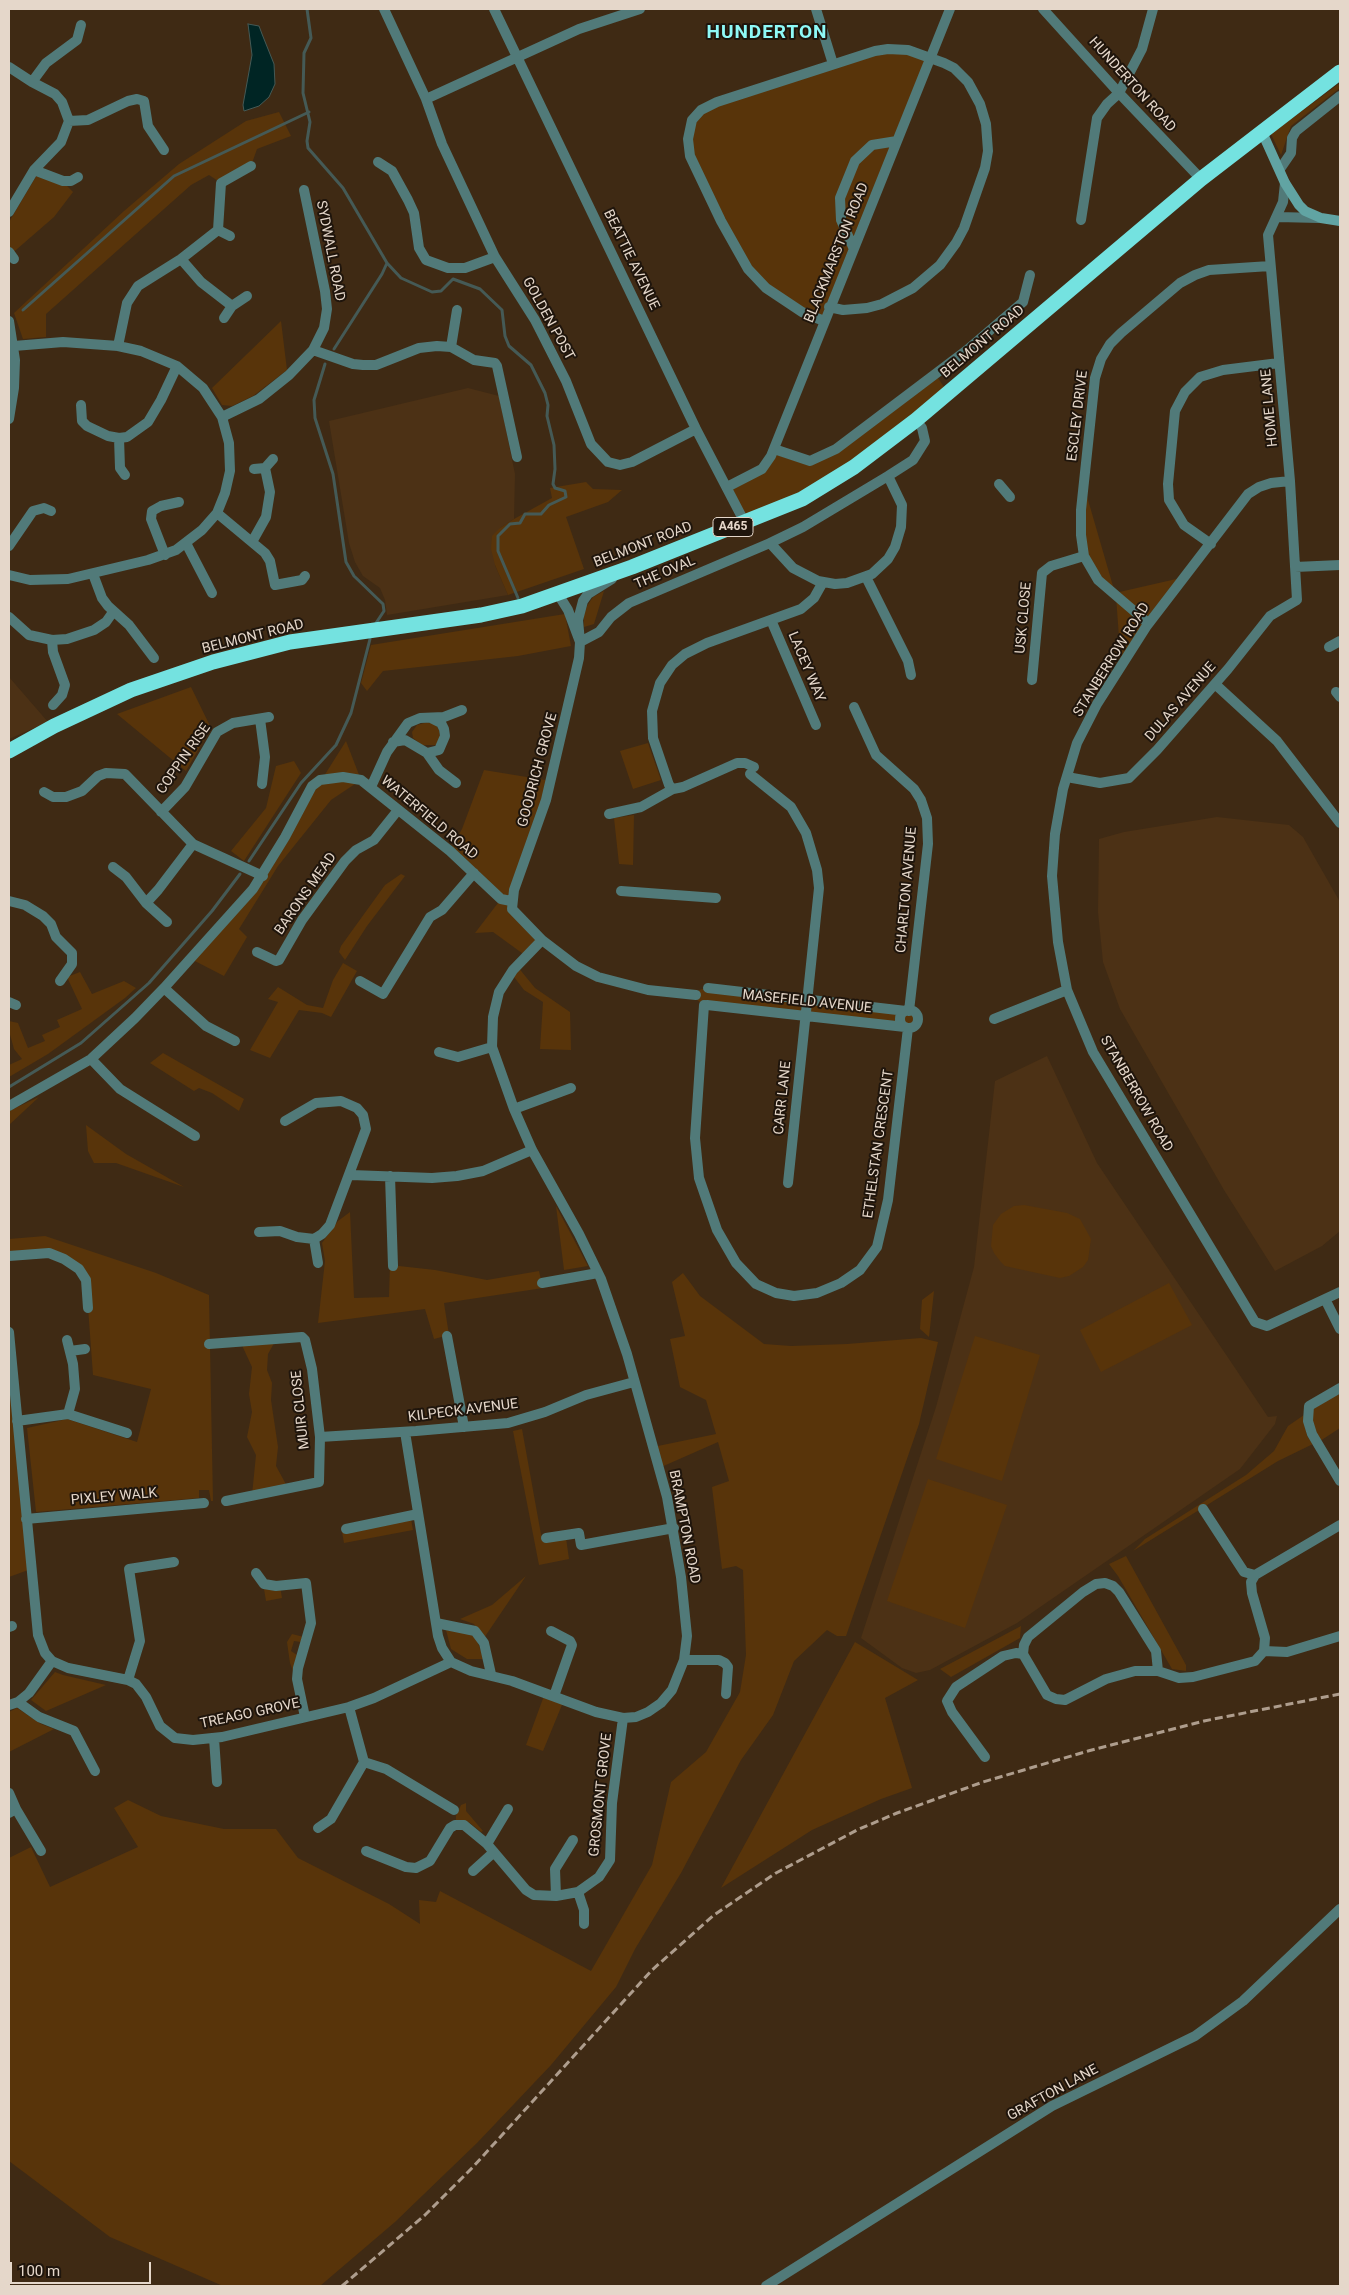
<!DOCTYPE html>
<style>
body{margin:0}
#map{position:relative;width:1349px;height:2295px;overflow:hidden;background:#3f2a14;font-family:Roboto,sans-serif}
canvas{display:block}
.frame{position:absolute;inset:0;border:10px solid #e5d7ca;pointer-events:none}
.scale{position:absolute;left:10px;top:2262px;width:141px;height:22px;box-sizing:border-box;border:2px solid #e5d7ca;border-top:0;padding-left:6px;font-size:15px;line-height:18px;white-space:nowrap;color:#e5d7ca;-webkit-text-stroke:4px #1f150c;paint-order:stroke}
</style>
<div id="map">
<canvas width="1349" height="2295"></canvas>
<div class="frame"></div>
<div class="scale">100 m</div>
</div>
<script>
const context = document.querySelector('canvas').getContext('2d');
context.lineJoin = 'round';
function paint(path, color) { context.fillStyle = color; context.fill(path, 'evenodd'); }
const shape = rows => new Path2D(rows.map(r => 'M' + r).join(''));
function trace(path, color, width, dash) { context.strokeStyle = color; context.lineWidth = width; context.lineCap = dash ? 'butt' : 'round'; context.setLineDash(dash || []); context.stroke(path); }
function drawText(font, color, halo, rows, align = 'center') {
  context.font = font + ' Roboto,sans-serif'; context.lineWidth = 4; context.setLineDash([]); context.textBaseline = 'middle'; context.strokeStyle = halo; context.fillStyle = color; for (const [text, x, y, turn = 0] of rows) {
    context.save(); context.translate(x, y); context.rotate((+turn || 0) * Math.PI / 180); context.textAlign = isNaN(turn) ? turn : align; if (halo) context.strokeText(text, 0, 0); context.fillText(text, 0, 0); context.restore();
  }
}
paint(shape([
 [468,388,499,396,515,474,514,519,500,528,495,565,508,595,387,615,385,600,380,588,363,576,355,562,349,543,329,421],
 [9,677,48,722,9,739],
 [1217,817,1289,825,1303,837,1340,902,1340,1231,1322,1246,1275,1271,1224,1190,1120,1009,1103,962,1098,912,1099,839,1124,832],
 [1047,1056,1097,1163,1268,1417,1277,1416,1275,1424,1240,1469,1017,1623,930,1670,916,1673,902,1668,861,1638,936,1407,974,1267,995,1081]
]), '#4c3115');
paint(shape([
 [898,49,931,58,824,321,786,301,748,269,690,156,689,129,708,106],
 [1340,83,1340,88,1291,126,1281,155,1271,134],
 [279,112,291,136,257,149,251,166,221,183,209,175,191,185,46,314,46,337,23,339,14,313,124,211,179,164,246,121],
 [37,175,65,184,73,192,54,217,9,256,9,222],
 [281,321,287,370,253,396,232,406,222,405,212,388],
 [936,375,948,393,854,467,745,523,727,487,746,479,774,449,815,460],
 [586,482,593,489,622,490,608,502,566,517,584,569,508,595,495,565,491,549,492,536,500,528,514,519,552,498,550,488],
 [1084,486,1115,593,1185,577,1121,665,1116,596,1098,580,1081,535],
 [604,591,594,624,584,627,584,615,587,606,593,597],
 [565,614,571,646,518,656,383,671,367,691,361,683,371,645],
 [191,687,211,728,186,771,117,714],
 [428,722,435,724,439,730,440,739,437,745,422,745,413,738,412,732,417,725],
 [346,741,361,780,331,800,278,866,239,929,247,937,224,976,191,959,253,889],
 [648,743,661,780,633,789,620,751],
 [294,761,301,773,244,861,231,851,266,808,276,766],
 [484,770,551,781,511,901,542,940,526,956,493,932,475,933,501,899,450,851,462,829],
 [634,815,633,865,619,864,614,818],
 [401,874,405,876,367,926,345,960,339,952,341,946,385,885],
 [343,963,357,971,331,1017,322,1013,299,1010,270,1058,250,1050,278,1002,268,999,278,987,307,1005,323,1008,333,980],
 [517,966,535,988,570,1012,571,1050,540,1049,543,1002,524,990,511,973],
 [80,972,92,994,124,981,136,988,125,998,48,1054,9,1077,9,1065,22,1059,14,1049,9,1031,9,1021,18,1023,28,1048,45,1041,42,1035,60,1027,57,1020,82,1009,67,977],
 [706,988,909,1011,916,1015,917,1024,910,1028,704,1005,697,1000,696,997,699,990],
 [163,1053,244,1099,239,1111,212,1093,199,1088,194,1091,150,1063],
 [39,1097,9,1125,9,1111],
 [86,1125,126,1154,184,1187,116,1163,94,1163,88,1151],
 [1024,1205,1067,1213,1080,1219,1091,1239,1088,1260,1083,1267,1069,1276,1060,1278,1014,1268,1005,1266,1000,1261,994,1253,991,1246,993,1225,1001,1214,1014,1206],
 [556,1206,588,1266,564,1270],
 [350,1212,354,1298,389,1297,390,1265,435,1270,487,1280,539,1271,543,1288,444,1303,449,1335,434,1339,425,1309,318,1323,325,1261,322,1243,338,1221],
 [45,1236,156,1273,209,1295,213,1501,211,1501,209,1490,199,1490,199,1498,36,1512,27,1428,67,1419,137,1442,151,1389,93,1375,86,1280,79,1269,49,1253,9,1256,9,1239],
 [683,1273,700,1296,764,1344,791,1346,847,1344,921,1338,938,1342,919,1424,846,1636,837,1636,827,1630,794,1661,773,1715,741,1760,681,1873,635,1949,616,1987,551,2065,477,2143,395,2222,320,2286,223,2286,110,2237,9,2161,9,1858,31,1847,50,1887,138,1847,114,1808,128,1800,161,1816,224,1829,276,1829,298,1858,389,1904,420,1924,419,1900,436,1902,440,1891,591,1971,652,1865,671,1782,706,1752,740,1692,746,1655,743,1570,736,1566,722,1569,712,1487,729,1481,718,1442,659,1468,653,1447,716,1434,706,1400,680,1387,670,1339,685,1336,672,1282],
 [1169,1283,1192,1325,1101,1372,1080,1330],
 [934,1291,929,1337,920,1329,922,1300],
 [975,1336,1040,1355,1002,1481,936,1459],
 [277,1338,268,1354,267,1370,272,1383,271,1400,278,1447,276,1466,288,1488,252,1495,256,1455,247,1437,252,1412,249,1394,252,1367,240,1341],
 [1340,1392,1340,1428,1320,1441,1315,1433,1312,1421,1313,1409],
 [9,1393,13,1393,31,1569,9,1577],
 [1304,1415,1307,1436,1313,1444,1278,1461,1133,1551,1145,1539,1246,1475,1274,1451,1288,1426],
 [522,1429,542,1540,566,1538,569,1559,539,1565,513,1431],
 [928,1479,1007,1505,965,1628,887,1601],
 [411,1519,413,1530,344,1543,342,1532],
 [1126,1556,1186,1665,1186,1671,1172,1669,1118,1576,1109,1564],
 [526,1576,484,1638,474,1624,460,1619,492,1605],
 [280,1586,282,1598,266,1601,264,1589],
 [1021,1626,1020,1638,951,1677,940,1669],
 [446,1630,468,1633,476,1638,484,1659,467,1659,451,1649],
 [292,1634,304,1637,301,1642,294,1641,291,1651,297,1655,293,1671,290,1663,287,1642],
 [855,1642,918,1680,885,1698,912,1788,881,1799,812,1830,721,1888],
 [55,1672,63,1675,106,1685,46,1711,31,1700],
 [545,1693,564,1700,543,1751,526,1745],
 [17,1708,41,1724,54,1729,9,1752,9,1712],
 [466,1803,466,1811,483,1831,481,1832,470,1823,456,1820,456,1816,461,1805]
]), '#58340a');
const water = shape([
 [248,24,259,26,262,34,274,64,275,84,269,97,259,106,244,111,243,105,252,55,248,24]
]);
paint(water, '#002524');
trace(water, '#455a56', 1);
trace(shape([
 [307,9,311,38,304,53,303,93,310,122,307,141,308,148,343,188,387,263,382,274,334,349],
 [387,263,401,278,432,292,441,291,453,279,480,289,502,310,505,336,509,346,531,365,545,393,548,405,547,416,554,445,555,469,553,484,555,488,565,491,566,497,549,505,541,514,525,514,520,523,510,524,498,536,498,551,518,598],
 [23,310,174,176,309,112],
 [325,364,314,400,315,418,333,474,346,562,354,576,383,604,384,611,376,623],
 [249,861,301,783,336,745,351,713,370,639],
 [9,1087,81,1043,149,983,212,911,240,874]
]), '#455a56', 3);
trace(shape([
 [384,9,426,99,442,144,495,257,535,320,566,381,591,444,608,462,620,465,632,462,696,429],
 [494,9,696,429,745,523],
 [816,9,833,64],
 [1043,9,1119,93,1201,179],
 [9,67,32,82,55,94,62,102,69,121,61,142,34,170,9,212],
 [32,82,46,63,77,40,81,25],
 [426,99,579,29,640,9],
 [69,121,88,120,128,101,137,99,144,101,148,126,164,150],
 [378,162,392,171,408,200,414,213,419,248,426,260,448,268,465,268,495,257],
 [1280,169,1291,153,1292,138,1296,131,1340,96],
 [34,170,63,181,71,181,78,177],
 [1278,217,1319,218],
 [1081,220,1097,118,1107,104,1119,93,1142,49,1153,9],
 [218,230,221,183,251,166],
 [853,247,841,220,840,198,855,161,872,145,897,141],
 [9,252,14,259],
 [181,259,201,282,232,306,224,318],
 [232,306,247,296],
 [9,321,15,360,14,388,9,419],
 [824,321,802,312,766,288,748,269,721,221,690,156,688,139,692,120,701,110,717,102,875,51,888,49,908,50,944,63,954,68,968,82,980,104,986,124,988,151,985,168,964,228,956,243,940,265,913,288,882,304,867,308,843,310,829,307],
 [118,346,127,303,138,286,181,259,218,230,230,236],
 [451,347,457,310],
 [313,350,353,364,363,365,376,365,419,348,437,346,451,347,474,360,495,363,497,366,517,457],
 [81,405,82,421,87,426,108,436,119,438,127,437,148,422,161,400,177,366],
 [222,417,259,399,289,375,313,350,324,328,327,309,325,291,304,190],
 [119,438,120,468,125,475],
 [774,449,810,461,836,449,967,350,1023,302,1030,275],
 [265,468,273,459],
 [1290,481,1271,483,1259,487,1248,494,1146,627,1097,704,1077,743,1063,789,1055,834,1052,876,1058,942,1067,990,1093,1052,1255,1322,1267,1326,1340,1292],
 [999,484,1010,497],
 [727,487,762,469,771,456,950,9],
 [217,513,265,553,270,561,275,585,302,580,305,576],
 [252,542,266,517,270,492,265,468,254,469],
 [186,543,212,593],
 [770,543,793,568,818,581,835,584,847,583,872,574,888,559,895,547,901,527,902,505,888,476],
 [1211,544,1184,525,1169,500,1168,484,1175,411,1185,392,1200,377,1223,370,1279,363],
 [9,546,33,511,44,508,51,511],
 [165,555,151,519,152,511,161,506,179,502],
 [1295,567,1340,565],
 [93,574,102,598,108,606,129,625,154,658],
 [9,575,30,580,68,579,148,560,176,550,202,530,217,513,225,493,230,471,229,443,222,417,203,388,177,366,141,351,118,346,63,342,14,346],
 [866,577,908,661,911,675],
 [558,594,568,610,580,642,578,620,583,601,588,594,612,579],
 [9,617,29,635,52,640],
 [771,620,816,725],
 [1148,623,1098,580,1084,556,1081,535,1081,510,1095,378,1101,359,1110,344,1121,333,1180,283,1195,275,1209,270,1270,266],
 [1329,647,1340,641],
 [1032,680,1042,573,1051,566,1084,556],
 [1215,684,1277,741,1340,823],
 [1336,692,1340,697],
 [53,705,62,695,65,685,53,652,52,640,67,639,94,630,106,622,113,612],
 [854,707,876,755,914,789,921,800,927,818,928,844,909,1011],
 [260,719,265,757,262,784],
 [393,742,405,740,427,753,439,750,445,736,444,729,441,723,431,718],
 [427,753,439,770,456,783],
 [754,767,745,763,737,763,683,787,673,789,669,785,653,738,652,711,660,683,672,665,685,654,707,643,801,609,814,598,823,582],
 [750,774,791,807,806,833,817,870,819,888,788,1183],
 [1067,777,1100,783,1129,778,1157,750,1228,669,1270,616,1297,600,1290,481,1268,235,1283,202,1285,183],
 [371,787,387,752,408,723,420,718,444,717,462,710],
 [44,792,53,797,66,797,82,791,98,776,106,773,125,774,193,844,263,876],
 [161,812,185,787,217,732,233,723,269,717],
 [609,814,641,807,673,789],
 [113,867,126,877,146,903,167,922],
 [621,891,716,898],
 [9,901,25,905,43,916,51,924,56,937,72,953,72,964,60,981],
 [146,903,158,890,193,844],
 [257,952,276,961,279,960,302,920,345,861,356,850,374,840,398,810],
 [360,981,383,994,430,917,442,910,474,873],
 [164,988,206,1026,235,1041],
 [708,988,906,1011],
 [696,995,648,990,598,977,576,966,542,940,512,909,514,890,546,800,579,658,580,642,599,632,611,617,629,603,770,543,803,527,888,476,913,460,925,441,922,428,916,420],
 [9,1002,16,1005],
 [704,1005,695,1138,699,1178,717,1230,736,1263,756,1284,776,1293,794,1296,817,1293,841,1283,860,1270,877,1247,888,1200,908,1028],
 [707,1005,905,1027],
 '900 1019a9 9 0 1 1 18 0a9 9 0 1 1-18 0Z',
 [994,1019,1067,990],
 [439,1052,458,1057,492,1047],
 [91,1059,120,1089,195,1136],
 [9,1106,91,1059,135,1018,164,988,253,889,285,837,312,786,320,780,343,777,361,780,450,851,501,899,511,901],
 [514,1109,571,1088],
 [351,1175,432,1178,457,1176,483,1171,532,1150],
 [390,1176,393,1266],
 [259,1232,280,1231,297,1237,314,1239,322,1234,330,1225,366,1129,363,1115,357,1108,341,1101,316,1103,285,1121],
 [314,1239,318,1263],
 [9,1256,49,1253,64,1259,79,1269,86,1280,88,1308],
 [542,1283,598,1273],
 [1325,1299,1340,1329],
 [9,1332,38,1635,45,1653,52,1661,68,1668,128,1680,136,1684,146,1697,160,1726,175,1738,193,1740,222,1737,349,1707,374,1698,451,1662],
 [447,1336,464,1427],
 [209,1344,302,1337,305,1340,312,1369,320,1437,319,1482,226,1501],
 [70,1351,85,1349],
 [1340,1388,1309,1406,1308,1421,1312,1434,1340,1481],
 [68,1414,127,1433],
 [17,1421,68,1414,75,1389,73,1364,67,1340],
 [405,1432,438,1636,442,1648,451,1662,471,1671,512,1681,596,1712,623,1718,636,1717,648,1712,661,1703,672,1690,684,1660,687,1636,681,1577,667,1497,627,1354,601,1279,579,1234,532,1150,514,1109,492,1047,493,1017,499,992,513,970,542,940],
 [320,1437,416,1431,508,1423,545,1412,586,1395,634,1382],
 [1203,1509,1244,1572,1255,1575],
 [26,1519,204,1503],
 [346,1529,418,1514],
 [546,1538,579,1533,581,1545,674,1528],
 [256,1573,264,1584,276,1586,306,1583,311,1623,298,1668,297,1679,305,1717],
 [436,1623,475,1631,484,1643,491,1674],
 [9,1627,12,1626],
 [551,1631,570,1641,572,1645,554,1696],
 [1264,1651,1287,1652,1340,1636],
 [1023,1654,1024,1645,1028,1637,1083,1592,1096,1584,1105,1583,1113,1586,1119,1592,1156,1651,1158,1671],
 [684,1660,719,1660,725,1663,728,1667,726,1694],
 [128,1680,140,1641,129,1569,174,1562],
 [18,1702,39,1717,74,1731,95,1771],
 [9,1705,18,1702,29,1693,52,1661],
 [214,1738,217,1782],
 [985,1757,952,1712,947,1701,956,1687,1003,1656,1016,1653,1023,1654,1047,1695,1056,1699,1065,1700,1106,1679,1135,1671,1158,1671,1179,1678,1193,1677,1255,1661,1264,1651,1265,1638,1252,1593,1251,1582,1255,1575,1340,1525],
 [364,1762,386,1769,454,1810],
 [9,1793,16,1809,9,1813],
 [16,1809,41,1851],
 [318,1828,331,1819,364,1762,349,1707],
 [487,1844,508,1809],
 [366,1851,406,1867,416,1868,430,1861,450,1828,455,1825,464,1825,487,1844,526,1890,534,1895,556,1896,578,1892,599,1877,610,1860,612,1803,623,1718],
 [473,1871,494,1852],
 [578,1892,584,1910,584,1924],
 [556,1896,555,1869,573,1840],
 [766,2286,1052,2106,1195,2036,1243,2001,1340,1909]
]), '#517a79', 10);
trace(shape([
 [1262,132,1285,183,1299,205,1305,211,1321,218,1340,221]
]), '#61a4a3', 10);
trace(shape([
 [9,751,54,726,131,690,213,662,290,642,481,615,522,606,632,567,802,499,854,467,916,420,1201,179,1340,72]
]), '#74e2e0', 15);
trace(shape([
 [342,2286,425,2215,473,2167,652,1970,714,1915,776,1873,857,1830,897,1813,983,1782,1088,1751,1204,1721,1340,1694]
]), '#ae9d8d', 3, [8, 4]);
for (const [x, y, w] of [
 [733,527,40]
]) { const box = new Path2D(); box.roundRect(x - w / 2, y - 9.5, w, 19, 4); context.fillStyle = '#1f150c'; context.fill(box); trace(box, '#e5d7ca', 1); }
drawText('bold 12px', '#e5d7ca', null, [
 ["A465",733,527]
]);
drawText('14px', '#e5d7ca', '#1f150c', [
 ["HUNDERTON ROAD",1132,85,48],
 ["SYDWALL ROAD",330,251,79],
 ["BLACKMARSTON ROAD",837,253,-68],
 ["BEATTIE AVENUE",631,260,64],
 ["GOLDEN POST",548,319,61],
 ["BELMONT ROAD",983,342,-40],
 ["HOME LANE",1270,408,-95],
 ["ESCLEY DRIVE",1078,416,-83],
 ["BELMONT ROAD",643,545,-21],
 ["THE OVAL",665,573,-23],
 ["USK CLOSE",1024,618,-85],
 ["BELMONT ROAD",253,637,-14],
 ["STANBERROW ROAD",1112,660,-58],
 ["LACEY WAY",806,667,67],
 ["DULAS AVENUE",1181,702,-49],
 ["COPPIN RISE",184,759,-55],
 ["GOODRICH GROVE",538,770,-75],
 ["WATERFIELD ROAD",429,818,40],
 ["CHARLTON AVENUE",907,890,-85],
 ["BARONS MEAD",306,894,-55],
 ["MASEFIELD AVENUE",807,1002,6],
 ["STANBERROW ROAD",1136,1094,60],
 ["CARR LANE",783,1098,-84],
 ["ETHELSTAN CRESCENT",879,1144,-82],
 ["MUIR CLOSE",301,1410,-96],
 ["KILPECK AVENUE",463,1411,-7],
 ["PIXLEY WALK",114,1497,-5],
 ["BRAMPTON ROAD",684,1527,79],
 ["TREAGO GROVE",250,1714,-12],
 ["GROSMONT GROVE",601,1795,-84],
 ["GRAFTON LANE",1053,2093,-29]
]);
context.letterSpacing = '1px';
drawText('bold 19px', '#8ef9f7', '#1f150c', [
 ["HUNDERTON",767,33]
]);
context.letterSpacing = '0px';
</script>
